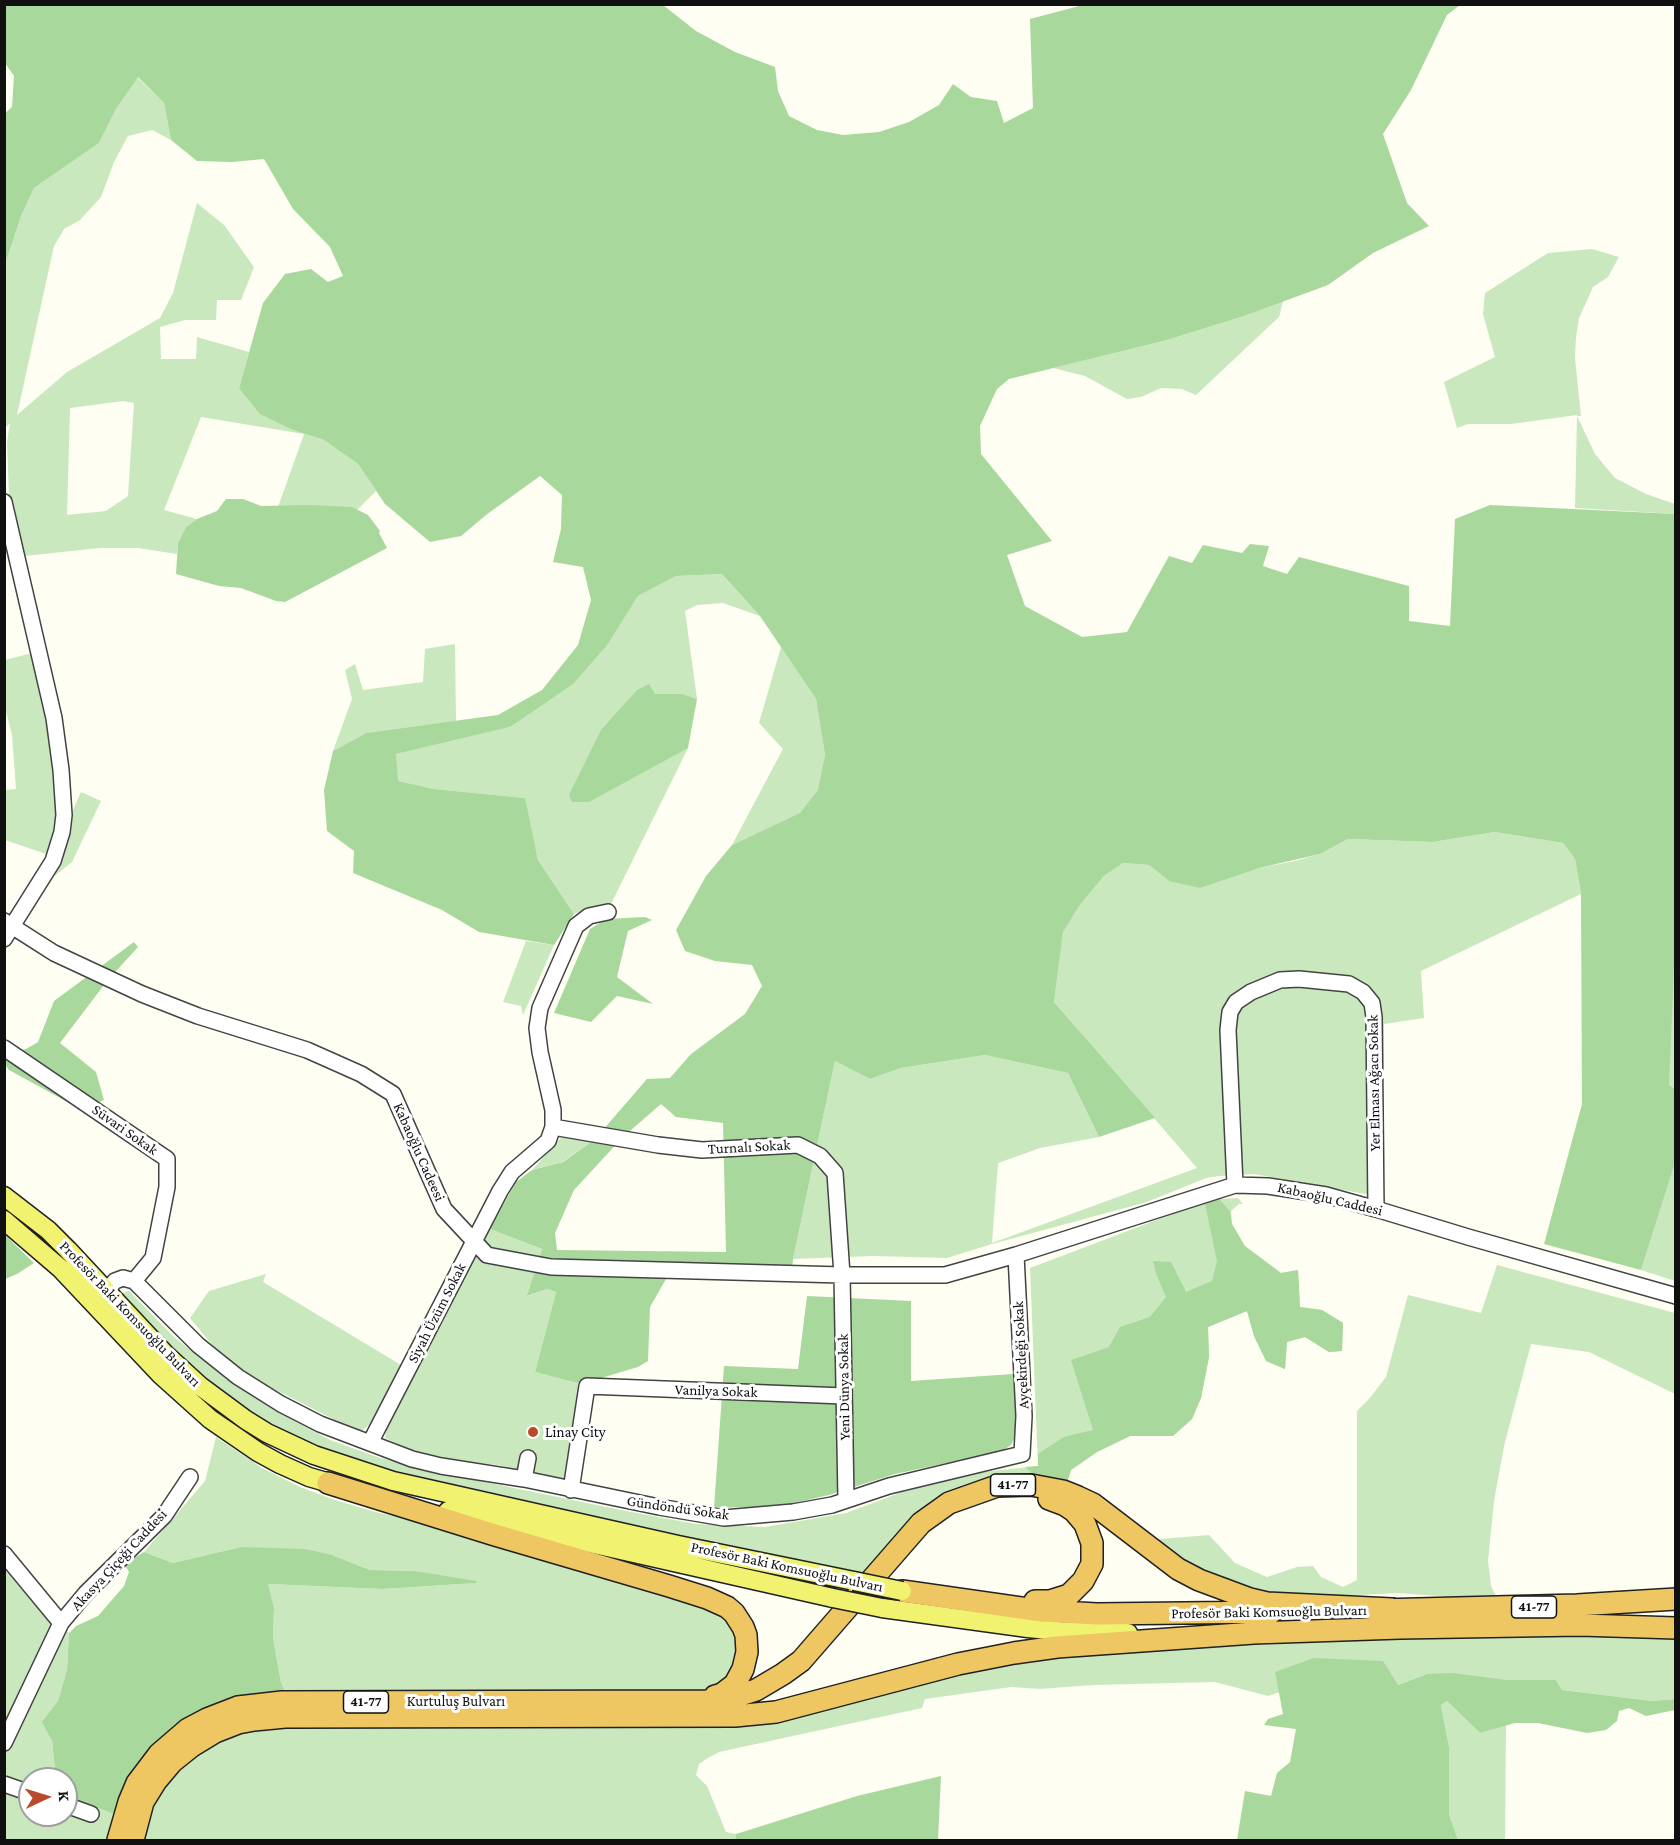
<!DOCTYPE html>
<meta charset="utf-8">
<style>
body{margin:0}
#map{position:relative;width:1680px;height:1845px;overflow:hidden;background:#fefef3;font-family:"Crimson Pro",serif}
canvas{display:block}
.frame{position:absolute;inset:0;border:6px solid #101010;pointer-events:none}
.north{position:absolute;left:18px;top:1767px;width:60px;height:60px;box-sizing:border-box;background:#fff;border:2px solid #9f9f9f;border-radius:50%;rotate:86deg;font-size:16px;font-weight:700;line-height:24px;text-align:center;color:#101010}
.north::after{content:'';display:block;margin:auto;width:21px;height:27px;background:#bb4a2d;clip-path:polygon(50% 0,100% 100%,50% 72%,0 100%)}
</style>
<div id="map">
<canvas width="1680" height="1845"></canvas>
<div class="frame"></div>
<div class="north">K</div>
</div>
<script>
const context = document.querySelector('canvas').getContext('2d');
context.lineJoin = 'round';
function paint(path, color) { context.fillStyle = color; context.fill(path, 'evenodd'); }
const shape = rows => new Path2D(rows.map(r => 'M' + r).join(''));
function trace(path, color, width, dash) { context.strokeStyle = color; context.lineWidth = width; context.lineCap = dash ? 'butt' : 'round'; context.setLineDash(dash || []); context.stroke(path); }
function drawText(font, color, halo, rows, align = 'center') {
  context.font = font + ' "Crimson Pro",serif'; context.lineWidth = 6; context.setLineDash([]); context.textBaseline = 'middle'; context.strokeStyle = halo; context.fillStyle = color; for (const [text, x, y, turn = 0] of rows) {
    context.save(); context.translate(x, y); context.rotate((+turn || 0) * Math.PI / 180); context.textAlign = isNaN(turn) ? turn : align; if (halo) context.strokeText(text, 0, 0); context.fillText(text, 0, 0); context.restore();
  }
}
paint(shape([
 [137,77,164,103,171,140,152,130,128,136,114,162,101,197,80,220,64,229,54,246,17,415,67,372,160,318,173,293,197,203,224,225,254,267,241,300,217,300,216,320,185,320,160,327,161,359,196,359,197,337,249,352,239,388,293,430,324,440,358,464,376,491,354,513,339,508,278,507,304,434,201,417,164,510,197,519,186,527,178,543,177,554,138,548,100,548,24,556,9,496,7,442,10,423,5,428,5,265,21,216,34,188,99,143,116,109],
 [123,401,134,403,128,496,106,511,67,515,70,408],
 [1592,249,1619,257,1608,277,1593,287,1579,318,1576,337,1575,358,1581,416,1577,416,1595,454,1615,478,1646,494,1675,504,1675,514,1575,508,1577,415,1511,424,1468,424,1457,428,1444,382,1495,357,1483,314,1485,293,1548,253],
 [1283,301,1279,317,1196,395,1182,389,1161,388,1141,397,1127,399,1085,376,1053,368,1167,340,1241,317],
 [722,574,760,616,723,603,697,605,685,611,697,699,683,694,655,694,649,685,645,770,688,748,610,906,593,907,574,914,538,860,524,798,434,789,397,781,395,754,510,727,608,644,638,596,676,576],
 [455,644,456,721,366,733,333,751,352,699,345,670,355,664,363,690,423,682,425,649],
 [781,647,816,699,825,755,819,790,801,813,732,845,783,749,759,723],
 [32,653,54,751,57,817,46,854,5,840,5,790,16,789,12,735,5,707,5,660],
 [81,792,101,801,72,862,48,881,71,814],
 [1495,832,1563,843,1575,859,1581,894,1421,971,1424,1018,1384,1024,1382,1197,1254,1174,1219,1176,1206,1178,1147,1202,992,1244,947,1258,873,1256,793,1259,835,1061,870,1079,901,1068,985,1055,1068,1073,1099,1137,1040,1148,998,1163,992,1243,1197,1168,1054,1002,1063,931,1079,906,1104,876,1123,863,1149,865,1169,881,1259,868,1295,861,1320,854,1348,839,1433,842],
 [1675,921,1675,1089,1668,1086],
 [526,941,554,945,523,1015,521,1006,503,1002],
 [574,1123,600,1133,595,1139,562,1162,532,1170],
 [1675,1159,1675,1281,1641,1270],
 [1238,1198,1243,1204,1239,1204,1231,1211,1232,1224,1245,1247,1281,1273,1298,1270,1300,1307,1322,1310,1343,1323,1342,1351,1329,1352,1305,1337,1287,1342,1285,1369,1266,1361,1254,1336,1247,1311,1208,1327,1209,1357,1201,1398,1192,1419,1173,1436,1130,1436,1097,1452,1071,1470,1066,1486,979,1484,865,1573,768,1556,371,1469,269,1428,198,1377,122,1296,124,1292,129,1291,174,1337,224,1377,277,1412,330,1440,380,1458,475,1480,626,1511,696,1524,765,1527,846,1513,902,1492,975,1473,1038,1466,1030,1268,1175,1213,1219,1199],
 [490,1229,542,1249,528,1296,547,1289,556,1292,535,1372,581,1384,566,1483,499,1465,465,1462,419,1454,385,1438,388,1422],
 [1497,1265,1675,1313,1675,1394,1589,1352,1531,1344,1504,1446,1494,1501,1488,1561,1491,1586,1498,1600,1397,1593,1324,1597,1267,1594,1210,1578,1149,1540,1209,1535,1235,1563,1267,1577,1297,1567,1313,1566,1321,1577,1343,1587,1357,1580,1357,1411,1369,1399,1386,1377,1408,1295,1481,1313],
 [266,1274,263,1282,401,1365,378,1414,369,1425,363,1430,355,1430,258,1381,218,1352,190,1318,209,1291],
 [216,1437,262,1468,300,1487,335,1500,379,1513,437,1525,714,1610,730,1619,738,1631,740,1664,718,1689,697,1694,288,1697,281,1683,273,1638,274,1608,267,1584,383,1589,475,1583,415,1571,370,1570,332,1555,241,1547,173,1563,144,1552,205,1481],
 [4,1554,69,1633,67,1670,58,1701,43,1722,52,1741,56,1779,30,1779,30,1815,66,1815,66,1794,71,1798,117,1815,112,1840,5,1840],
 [1614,1635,1675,1638,1675,1699,1652,1701,1562,1690,1556,1680,1507,1680,1427,1674,1398,1685,1276,1672,1280,1692,1268,1696,1215,1682,1093,1685,1040,1689,1011,1687,925,1699,922,1708,719,1752,708,1758,699,1764,696,1775,707,1786,726,1832,736,1834,736,1840,141,1840,147,1817,159,1794,178,1768,202,1750,229,1736,249,1731,293,1727,723,1726,1037,1657,1158,1649,1426,1638],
 [1447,1701,1480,1733,1506,1725,1505,1840,1458,1840,1449,1816,1449,1747,1441,1705]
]), '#c9e8bd');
paint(shape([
 [6,5,663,5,696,31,735,52,775,67,778,91,789,116,817,130,843,135,879,132,909,122,939,105,953,84,971,97,997,101,1004,123,1033,108,1030,19,1083,5,1460,5,1447,15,1411,90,1383,134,1407,203,1429,226,1373,253,1328,285,1241,317,1167,340,1009,379,997,389,980,426,981,454,1052,541,1007,555,1025,606,1082,637,1127,632,1169,556,1192,563,1203,545,1242,553,1250,544,1269,546,1263,566,1287,574,1299,557,1409,586,1409,621,1450,626,1455,519,1490,505,1675,514,1676,921,1669,1085,1675,1089,1676,1159,1641,1270,1544,1244,1582,1104,1581,894,1575,859,1563,843,1495,832,1433,842,1348,839,1320,854,1259,868,1200,888,1169,881,1149,865,1123,863,1104,876,1079,906,1063,932,1054,1002,1155,1118,1099,1137,1068,1073,985,1055,901,1068,870,1079,835,1061,793,1259,791,1281,686,1269,666,1279,650,1307,648,1361,638,1367,581,1384,535,1372,556,1292,547,1289,527,1296,542,1249,490,1229,516,1182,532,1170,563,1162,595,1139,647,1079,670,1078,691,1054,745,1014,762,986,752,965,715,961,685,951,676,930,706,876,732,845,800,813,818,790,825,755,816,699,760,616,722,574,676,576,638,596,608,644,573,684,510,727,396,754,398,781,434,789,525,798,538,860,574,914,554,945,479,932,442,910,353,873,354,851,327,831,324,790,333,751,366,733,498,715,542,690,578,645,591,600,583,567,553,562,561,529,562,495,540,476,486,515,461,536,430,542,385,504,358,464,324,440,293,430,260,414,239,388,263,303,285,274,311,269,328,282,343,276,330,247,293,209,264,159,232,162,197,161,171,140,164,103,138,77,116,109,99,143,34,188,21,216,5,265,4,114,12,107,14,76,5,63,4,10],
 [661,1104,676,1117,723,1123,726,1252,557,1250,555,1233,574,1190,623,1137],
 [226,499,243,499,261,506,309,505,352,507,368,515,380,531,379,533,387,548,285,602,276,601,241,588,219,586,176,574,178,543,186,527,197,519,217,511],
 [649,684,655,694,683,694,697,699,688,748,589,802,572,802,569,795,601,730,637,690],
 [645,917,652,920,628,931,617,977,653,1004,617,996,591,1022,554,1013,590,929,606,919],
 [134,942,138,947,107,981,60,1043,96,1072,104,1100,82,1110,9,1070,4,1063,17,1051,26,1049,38,1042,54,1001],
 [1219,1199,1230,1211,1232,1224,1245,1246,1281,1273,1298,1270,1300,1307,1322,1310,1343,1323,1342,1351,1329,1352,1305,1337,1287,1342,1285,1369,1266,1361,1254,1336,1247,1311,1208,1327,1209,1357,1201,1398,1192,1419,1173,1436,1130,1436,1097,1452,1071,1470,1066,1486,1039,1480,1025,1467,1038,1466,1038,1454,1064,1437,1093,1430,1071,1360,1109,1347,1120,1327,1150,1317,1166,1297,1157,1276,1153,1261,1171,1262,1186,1292,1212,1281,1217,1261,1205,1204],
 [5,1235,34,1263,17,1274,5,1279],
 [807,1296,911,1301,911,1381,1013,1374,1016,1421,1014,1439,1011,1445,1002,1451,895,1474,829,1495,780,1506,714,1508,724,1366,798,1369],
 [241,1547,305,1549,332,1555,370,1570,415,1571,476,1581,476,1583,383,1589,268,1584,274,1608,273,1638,281,1683,288,1697,268,1698,117,1815,71,1798,66,1794,66,1779,56,1779,52,1741,42,1722,58,1701,67,1670,69,1633,76,1626,98,1616,124,1586,129,1572,124,1564,144,1552,173,1563],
 [1314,1658,1383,1661,1398,1685,1427,1674,1452,1673,1507,1680,1556,1680,1562,1690,1652,1701,1675,1699,1675,1710,1646,1716,1629,1708,1619,1711,1617,1721,1606,1730,1587,1733,1538,1723,1515,1723,1480,1733,1447,1701,1441,1705,1449,1747,1449,1815,1458,1840,1237,1840,1245,1791,1271,1796,1277,1773,1290,1762,1296,1729,1264,1725,1268,1719,1283,1714,1275,1672],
 [941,1776,938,1840,736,1840,736,1834,857,1796]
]), '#a9d89d');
const minor = shape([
 [4,502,54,718,61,770,64,815,62,832,53,861,4,939],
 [4,921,54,953,142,994,198,1016,307,1050,361,1074,393,1094,444,1209,487,1255,551,1267,842,1275,945,1275,1016,1255,1235,1185,1268,1186,1326,1195,1376,1209,1468,1237,1676,1296],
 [4,1048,167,1159,167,1187,153,1258,134,1281],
 [553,1127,658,1145,702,1150,798,1145,820,1156,835,1173,842,1275,846,1500],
 [1235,1185,1228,1030,1230,1012,1236,1002,1251,992,1280,980,1299,979,1349,984,1363,992,1372,1003,1374,1017,1376,1209],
 [106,1291,115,1281,123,1278,134,1281,198,1345,238,1377,281,1404,320,1424,370,1443,500,1191,512,1172,548,1141,553,1127,553,1110,540,1052,537,1028,540,1008,576,926,589,916,608,912],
 [370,1443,412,1459,441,1466,524,1479,659,1507,724,1518,793,1512,832,1505,889,1486,1022,1454,1024,1416,1016,1255],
 [524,1479,528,1458],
 [571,1490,587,1386,844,1396],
 [4,1554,61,1623],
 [4,1743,61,1623,86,1593,164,1516,190,1477],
 [4,1784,30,1793],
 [66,1805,91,1814]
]);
const major = shape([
 [4,1196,48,1230,68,1250,165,1354,200,1386,246,1420,267,1433,314,1455,393,1481,678,1545,854,1581],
 [4,1220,61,1269,161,1375,210,1419,258,1452,280,1464,309,1477,340,1486],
 [448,1511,833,1598],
 [882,1608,1028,1628,1059,1631,1128,1633]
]);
const highway = shape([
 [328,1483,495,1535,669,1586,707,1598,727,1607,734,1613,743,1627,746,1635,747,1652,743,1669,735,1684,722,1694,715,1696],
 [902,1591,1042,1611,1097,1614,1272,1612],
 [1035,1601,1050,1601,1069,1595,1083,1581,1092,1564,1092,1543,1085,1524,1074,1511,1065,1505,1049,1499],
 [1378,1610,1577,1605,1676,1599],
 [118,1840,129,1802,137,1783,159,1754,188,1729,207,1719,238,1707,282,1702,706,1701,728,1699,756,1690,783,1674,801,1661,921,1523,949,1503,997,1486,1031,1485,1063,1491,1078,1497,1093,1504,1178,1569,1199,1580,1250,1599,1267,1603,1392,1609],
 [133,1840,143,1802,156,1781,172,1762,192,1746,215,1732,238,1723,254,1720,285,1717,735,1716,776,1712,958,1664,1014,1653,1057,1647,1254,1633,1400,1628,1580,1625,1676,1628]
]);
trace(minor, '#434343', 18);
trace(major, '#212121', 21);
trace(highway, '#212121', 24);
trace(minor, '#fff', 15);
trace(major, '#f0f270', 18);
trace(highway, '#eec662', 21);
const majorBridge = shape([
 [854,1581,902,1591],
 [833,1598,882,1608]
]);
trace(majorBridge, '#212121', 21, []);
trace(majorBridge, '#f0f270', 18);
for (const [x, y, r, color] of [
 [533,1432,6,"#bb4a2d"]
]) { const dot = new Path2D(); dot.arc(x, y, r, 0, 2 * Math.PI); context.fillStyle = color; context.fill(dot); trace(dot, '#fff', 2); }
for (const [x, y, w] of [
 [1013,1485,45],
 [1534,1607,45],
 [366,1702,45]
]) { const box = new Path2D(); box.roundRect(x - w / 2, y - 11, w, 22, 4.5); context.fillStyle = '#fff'; context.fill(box); trace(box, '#101010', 1.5); }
drawText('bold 14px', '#101010', null, [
 ["41-77",1013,1485],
 ["41-77",1534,1607],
 ["41-77",366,1702]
]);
drawText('15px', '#101010', '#fff', [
 ["Yer Elması Ağacı Sokak",1374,1083,-91],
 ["Süvari Sokak",125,1130,35],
 ["Turnalı Sokak",749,1147,-3],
 ["Kabaoğlu Cadeesi",419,1152,66],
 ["Kabaoğlu Caddesi",1330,1199,13],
 ["Siyah Üzüm Sokak",437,1313,-63],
 ["Profesör Baki Komsuoğlu Bulvarı",130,1314,46],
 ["Ayçekirdeği Sokak",1021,1355,-93],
 ["Yeni Dünya Sokak",844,1387,-91],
 ["Vanilya Sokak",716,1391,2],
 ["Gündöndü Sokak",678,1508,8],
 ["Akasya Çiçeği Caddesi",119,1560,-47],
 ["Profesör Baki Komsuoğlu Bulvarı",787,1567,12],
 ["Profesör Baki Komsuoğlu Bulvarı",1269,1612,-1],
 ["Kurtuluş Bulvarı",456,1701]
]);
drawText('15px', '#101010', '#fff', [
 ["Linay City",545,1432]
], 'left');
</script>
